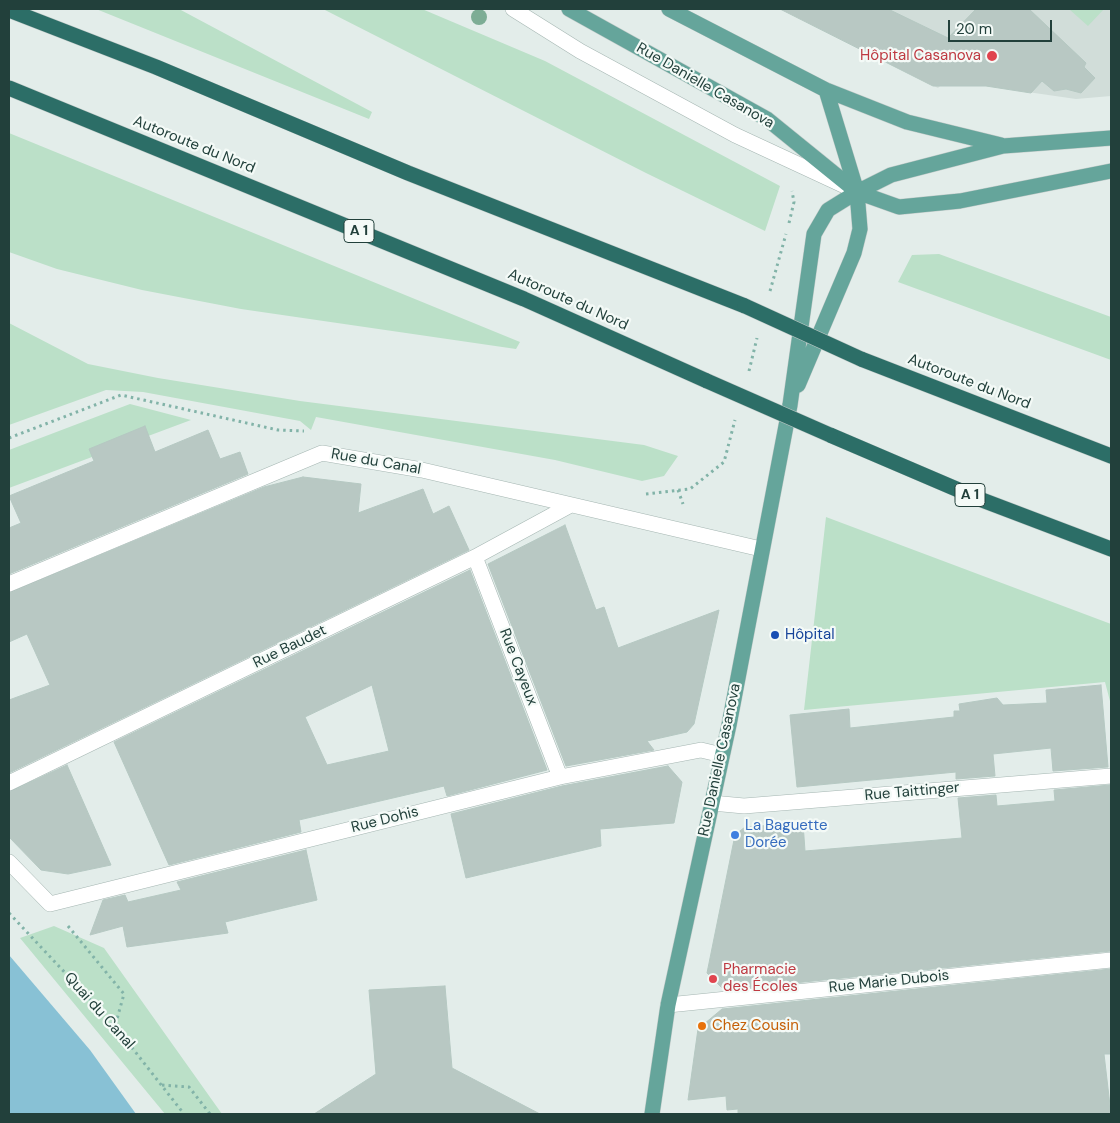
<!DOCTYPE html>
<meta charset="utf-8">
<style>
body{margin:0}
#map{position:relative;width:1120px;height:1123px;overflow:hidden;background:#e3edea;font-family:"DM Sans",sans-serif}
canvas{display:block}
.frame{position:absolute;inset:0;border:10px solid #22403b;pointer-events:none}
.scale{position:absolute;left:948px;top:20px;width:104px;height:22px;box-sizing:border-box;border:2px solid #22403b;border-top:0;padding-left:6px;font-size:15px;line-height:18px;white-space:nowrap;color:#22403b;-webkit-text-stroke:4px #f4faf7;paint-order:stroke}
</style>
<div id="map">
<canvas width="1120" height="1123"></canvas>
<div class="frame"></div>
<div class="scale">20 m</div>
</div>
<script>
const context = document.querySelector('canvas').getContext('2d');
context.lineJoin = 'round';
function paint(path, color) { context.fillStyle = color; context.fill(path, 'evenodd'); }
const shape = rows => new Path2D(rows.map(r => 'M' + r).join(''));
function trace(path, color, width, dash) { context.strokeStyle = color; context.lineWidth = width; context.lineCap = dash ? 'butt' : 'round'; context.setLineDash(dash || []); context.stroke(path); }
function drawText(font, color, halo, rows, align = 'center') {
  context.font = font + ' "DM Sans",sans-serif'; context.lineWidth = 4.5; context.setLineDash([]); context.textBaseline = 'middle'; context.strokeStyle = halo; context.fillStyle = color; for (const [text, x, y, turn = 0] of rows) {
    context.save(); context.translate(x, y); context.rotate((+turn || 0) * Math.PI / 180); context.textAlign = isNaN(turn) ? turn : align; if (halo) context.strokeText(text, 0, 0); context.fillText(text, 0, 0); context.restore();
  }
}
paint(shape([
 [796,9,1111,9,1111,96,1076,99,986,86,940,86,938,88,815,26]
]), '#d1ddd9');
paint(shape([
 [96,9,179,9,372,112,369,119],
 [323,9,422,9,545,61,780,186,765,231,646,173],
 [1069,9,1104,9,1088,26],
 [9,133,212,216,520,342,516,349,241,309,142,290,57,269,9,252],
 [939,254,1111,317,1111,360,898,282,912,255],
 [9,323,88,364,158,378,300,401,644,445,678,456,664,476,642,481,555,460,316,417,311,430,300,421,143,392,106,390,9,425],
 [130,404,191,420,9,488,9,450],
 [826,517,1111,624,1111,705,1105,682,804,710],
 [54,926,104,948,222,1114,165,1114,20,938]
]), '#bbe0c8');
paint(shape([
 [9,955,90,1050,136,1114,9,1114]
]), '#88c1d5');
const building = shape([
 [780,9,888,9,948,38,976,9,1029,9,1086,63,1084,67,1095,78,1081,93,1066,89,1054,91,1042,81,1031,93,986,86,933,86,780,9],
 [145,426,155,452,208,430,220,459,240,452,248,474,9,574,9,528,21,523,9,496,94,461,89,449,145,426],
 [303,477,361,484,358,513,423,489,433,514,449,506,469,550,9,773,9,700,50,685,27,634,9,642,9,593,264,487,303,477],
 [565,525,596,610,604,607,618,648,719,610,694,724,687,732,647,741,654,750,566,766,488,564,565,525],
 [470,570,547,770,447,796,444,786,299,820,301,832,169,865,114,742,470,570],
 [372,685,389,751,327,765,305,717,372,685],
 [1101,685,1108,767,1053,771,1051,748,993,754,995,776,956,779,956,772,797,787,790,715,849,709,850,728,954,717,954,711,960,711,959,704,997,698,1003,705,1047,703,1046,690,1101,685],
 [67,765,111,865,68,874,41,870,9,837,9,792,67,765],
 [668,766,682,782,674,823,600,829,601,846,466,878,451,814,562,786,668,766],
 [1110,785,1111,951,724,990,707,973,735,835,745,827,803,823,805,851,962,838,958,798,996,795,997,806,1055,801,1054,790,1110,785],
 [306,850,317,900,225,922,228,933,127,947,123,926,90,935,103,900,125,895,128,902,181,890,177,882,306,850],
 [1111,969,1111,1054,1104,1054,1111,1114,738,1114,738,1109,727,1110,726,1096,688,1100,698,1029,722,1009,1111,969],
 [445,986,452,1068,540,1114,314,1114,376,1074,369,990,445,986]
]);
paint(building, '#b8c8c3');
trace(building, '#b5c8c2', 1);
const minor = shape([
 [513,9,580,51,735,135,847,187],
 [475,557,560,777],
 [9,584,322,453,422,470,761,549],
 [9,783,475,557,569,506],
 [712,803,744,806,1111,776],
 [9,862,50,904,560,777,701,750,722,755],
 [668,1005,1111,960]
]);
const major = shape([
 [569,9,767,119,857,192,899,207,960,201,1111,171],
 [669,9,826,90,907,122,1001,145],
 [798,385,854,253,860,229,857,192,826,90],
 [652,1114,668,1005,729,725,790,405,814,234,828,210,857,192,891,175,1003,146,1111,138]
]);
const highway = shape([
 [9,10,156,67,408,173,745,306],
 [9,88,524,299,707,381],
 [861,359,1111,456],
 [830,435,982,500,1111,549]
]);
trace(minor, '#a5b6b2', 16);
trace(major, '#c1cac8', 16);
trace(highway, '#c1cac8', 16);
trace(shape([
 [789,223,794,202,792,191],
 [770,291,786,234],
 [749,371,757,338],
 [9,438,121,395,278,430,304,431],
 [678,490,683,504],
 [646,494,690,489,724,462,735,420],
 [9,913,115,1026,184,1114],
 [68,926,124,994,115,1026],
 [162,1085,189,1087,210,1114]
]), '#82b3a8', 3, [2.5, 4]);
trace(minor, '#fff', 15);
trace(major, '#65a59b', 15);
trace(highway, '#2c6e67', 15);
const highwayBridge = shape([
 [745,306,861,359],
 [707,381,830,435]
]);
trace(highwayBridge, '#c1cac8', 16, []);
trace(highwayBridge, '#2c6e67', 15);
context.fillStyle = '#7dad95';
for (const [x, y] of [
 [479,17]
]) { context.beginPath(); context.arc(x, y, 8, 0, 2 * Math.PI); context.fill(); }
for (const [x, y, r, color] of [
 [992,56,6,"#e0444e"],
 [775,635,5,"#1a4fb4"],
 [735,835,5,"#3f7fe0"],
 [713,979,5,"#e0444e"],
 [702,1026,5,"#e8710a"]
]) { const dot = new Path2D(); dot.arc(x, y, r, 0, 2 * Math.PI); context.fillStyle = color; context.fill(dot); trace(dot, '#f4faf7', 2); }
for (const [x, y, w] of [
 [359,231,30],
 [970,495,30]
]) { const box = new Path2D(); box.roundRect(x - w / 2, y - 11.5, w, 23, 4); context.fillStyle = '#f4faf7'; context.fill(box); trace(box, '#22403b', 1); }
drawText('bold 14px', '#22403b', null, [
 ["A 1",359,231],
 ["A 1",970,495]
]);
drawText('15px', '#be3a42', '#f4faf7', [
 ["Hôpital Casanova",981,56],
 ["Pharmacie",723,970,"left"],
 ["des Écoles",723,987,"left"]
], 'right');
drawText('15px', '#22403b', '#f4faf7', [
 ["Rue Danielle Casanova",705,86,30],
 ["Autoroute du Nord",194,145,22],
 ["Autoroute du Nord",568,300,24],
 ["Autoroute du Nord",969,382,21],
 ["Rue du Canal",376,462,10],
 ["Rue Baudet",290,647,-26],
 ["Rue Cayeux",518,667,69],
 ["Rue Danielle Casanova",720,760,-78],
 ["Rue Taittinger",912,792,-5],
 ["Rue Dohis",385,820,-14],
 ["Rue Marie Dubois",889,982,-6],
 ["Quai du Canal",99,1011,48]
]);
drawText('15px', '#164399', '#f4faf7', [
 ["Hôpital",785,635]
], 'left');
drawText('15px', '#366cbe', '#f4faf7', [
 ["La Baguette",745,826],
 ["Dorée",745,843]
], 'left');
drawText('15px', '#c56008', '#f4faf7', [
 ["Chez Cousin",712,1026]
], 'left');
</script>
